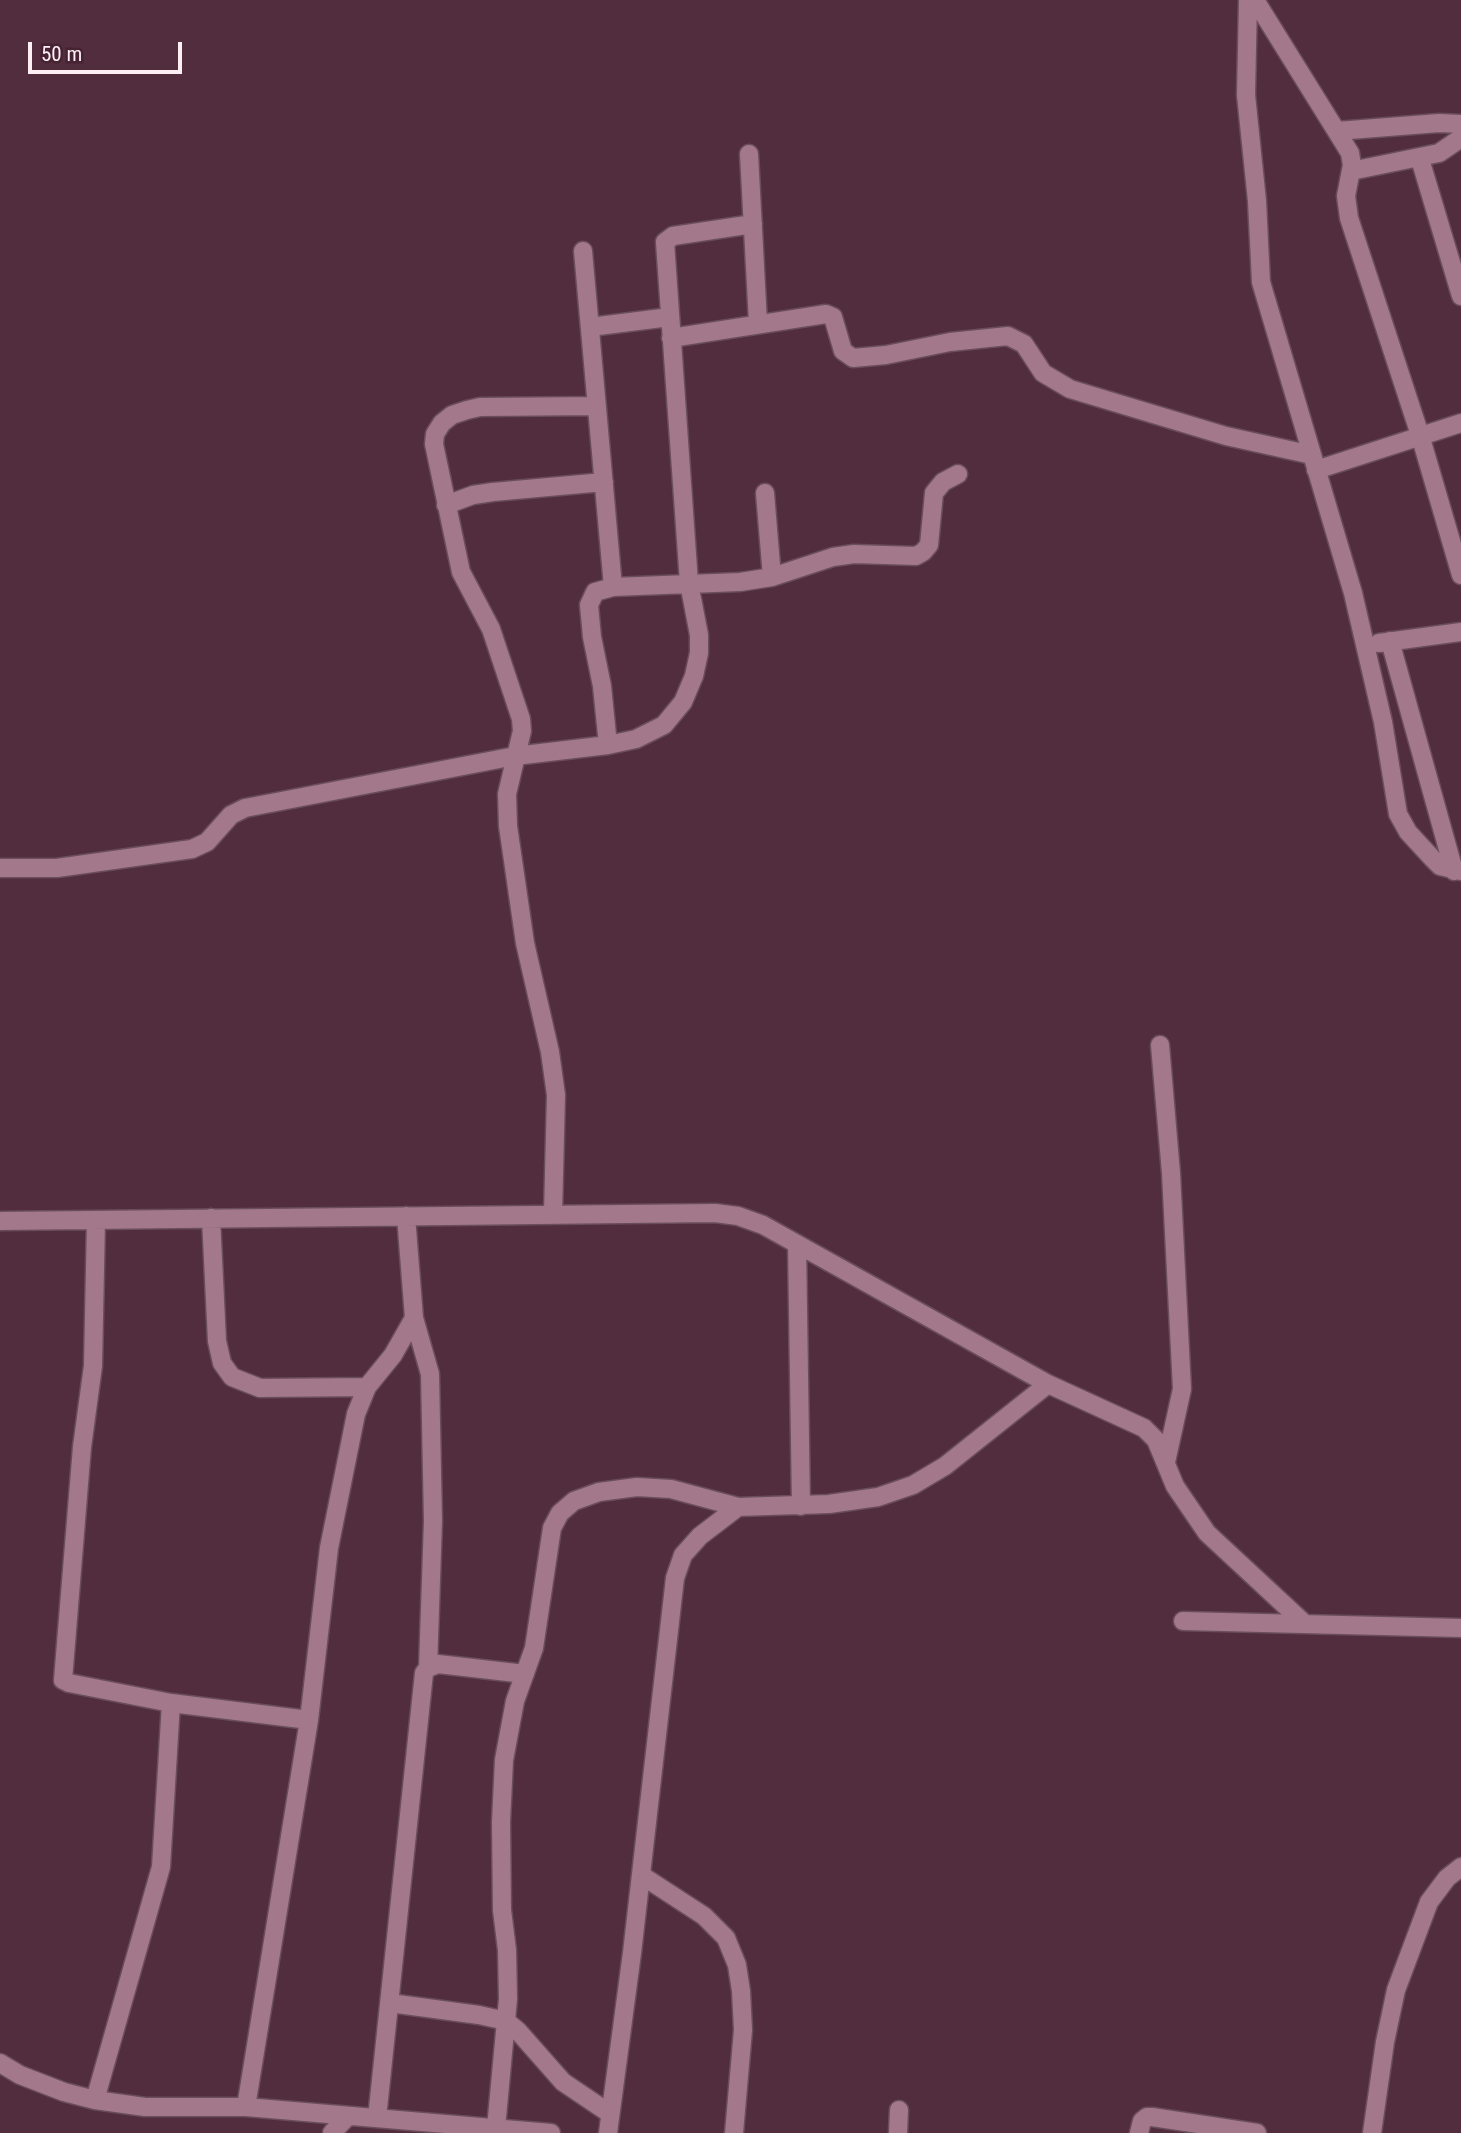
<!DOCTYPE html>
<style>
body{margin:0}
#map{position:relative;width:1461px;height:2133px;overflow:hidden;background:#522d3e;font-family:"Roboto Condensed",sans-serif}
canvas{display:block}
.scale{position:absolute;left:28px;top:42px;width:154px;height:32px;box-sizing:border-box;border:4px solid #feeff5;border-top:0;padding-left:9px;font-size:21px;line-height:24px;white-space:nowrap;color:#feeff5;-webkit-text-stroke:5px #462333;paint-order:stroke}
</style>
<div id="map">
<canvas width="1461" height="2133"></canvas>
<div class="scale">50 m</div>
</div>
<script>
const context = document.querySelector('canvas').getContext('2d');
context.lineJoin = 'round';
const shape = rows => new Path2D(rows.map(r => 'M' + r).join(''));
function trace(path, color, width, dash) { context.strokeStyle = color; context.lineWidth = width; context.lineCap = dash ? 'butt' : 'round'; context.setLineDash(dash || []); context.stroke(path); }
const minor = shape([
 [1248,0,1246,95,1257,201,1261,282,1353,593,1383,722,1398,814,1408,832,1432,858,1440,866,1461,871],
 [1255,0,1350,153,1352,165,1346,196,1349,218,1420,435,1461,575],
 [1337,131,1439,123,1461,124],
 [749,154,758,323],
 [1420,159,1461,296],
 [1351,171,1439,153,1461,138],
 [583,251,613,587],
 [590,327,670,317],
 [671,338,826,314,833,317,843,351,853,358,886,355,950,342,1008,336,1024,344,1043,373,1070,389,1226,436,1312,455],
 [1316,470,1461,423],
 [765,493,772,577],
 [446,505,473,495,493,492,604,482],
 [1390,641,1454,871],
 [1379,643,1461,632],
 [608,745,602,686,592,637,589,605,595,592,613,587,740,582,772,577,833,557,854,554,916,556,923,552,929,545,934,493,943,482,958,474],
 [0,868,57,868,192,849,207,842,231,815,245,808,515,756,608,745,636,739,664,725,683,702,694,676,699,653,699,635,689,583,665,242,673,236,753,224],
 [1160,1045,1171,1173,1182,1389,1166,1462],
 [553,1214,556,1095,550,1052,525,943,508,826,507,794,522,731,521,719,491,629,461,572,434,444,435,434,442,423,452,415,467,410,480,407,597,406],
 [406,1216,414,1318,430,1374,433,1521,428,1668],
 [211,1218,217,1341,222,1363,232,1377,260,1388,367,1387],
 [96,1220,93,1366,82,1447,63,1680,69,1683,171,1703,309,1720],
 [0,1221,715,1213,738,1216,763,1225,1048,1384,1144,1428,1156,1440,1175,1486,1207,1533,1305,1624],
 [797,1244,801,1506],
 [1183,1621,1461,1628],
 [641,1875,704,1916,726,1938,737,1965,741,1991,743,2030,734,2133],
 [390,2003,479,2015,506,2021,518,2031,563,2082,609,2113],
 [0,2063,20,2075,64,2092,95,2100,145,2107,246,2107,551,2133],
 [95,2100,161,1867,171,1703],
 [246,2107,309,1720,329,1548,356,1414,367,1387,393,1355,414,1318],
 [377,2118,424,1673,428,1668,438,1664,525,1674],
 [496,2128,508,1999,507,1950,502,1910,501,1822,504,1760,515,1701,534,1648,552,1528,560,1513,574,1501,599,1492,637,1487,671,1489,738,1507,829,1504,878,1497,913,1485,945,1466,1048,1384],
 [332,2133,347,2117],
 [608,2133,632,1953,675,1578,683,1555,700,1536,738,1507],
 [898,2133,899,2110],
 [1139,2133,1142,2121,1147,2117,1152,2117,1257,2133],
 [1372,2133,1385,2042,1396,1990,1429,1902,1447,1878,1461,1867]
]);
trace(minor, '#6a4d5b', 21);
trace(minor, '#a3788a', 18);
</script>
